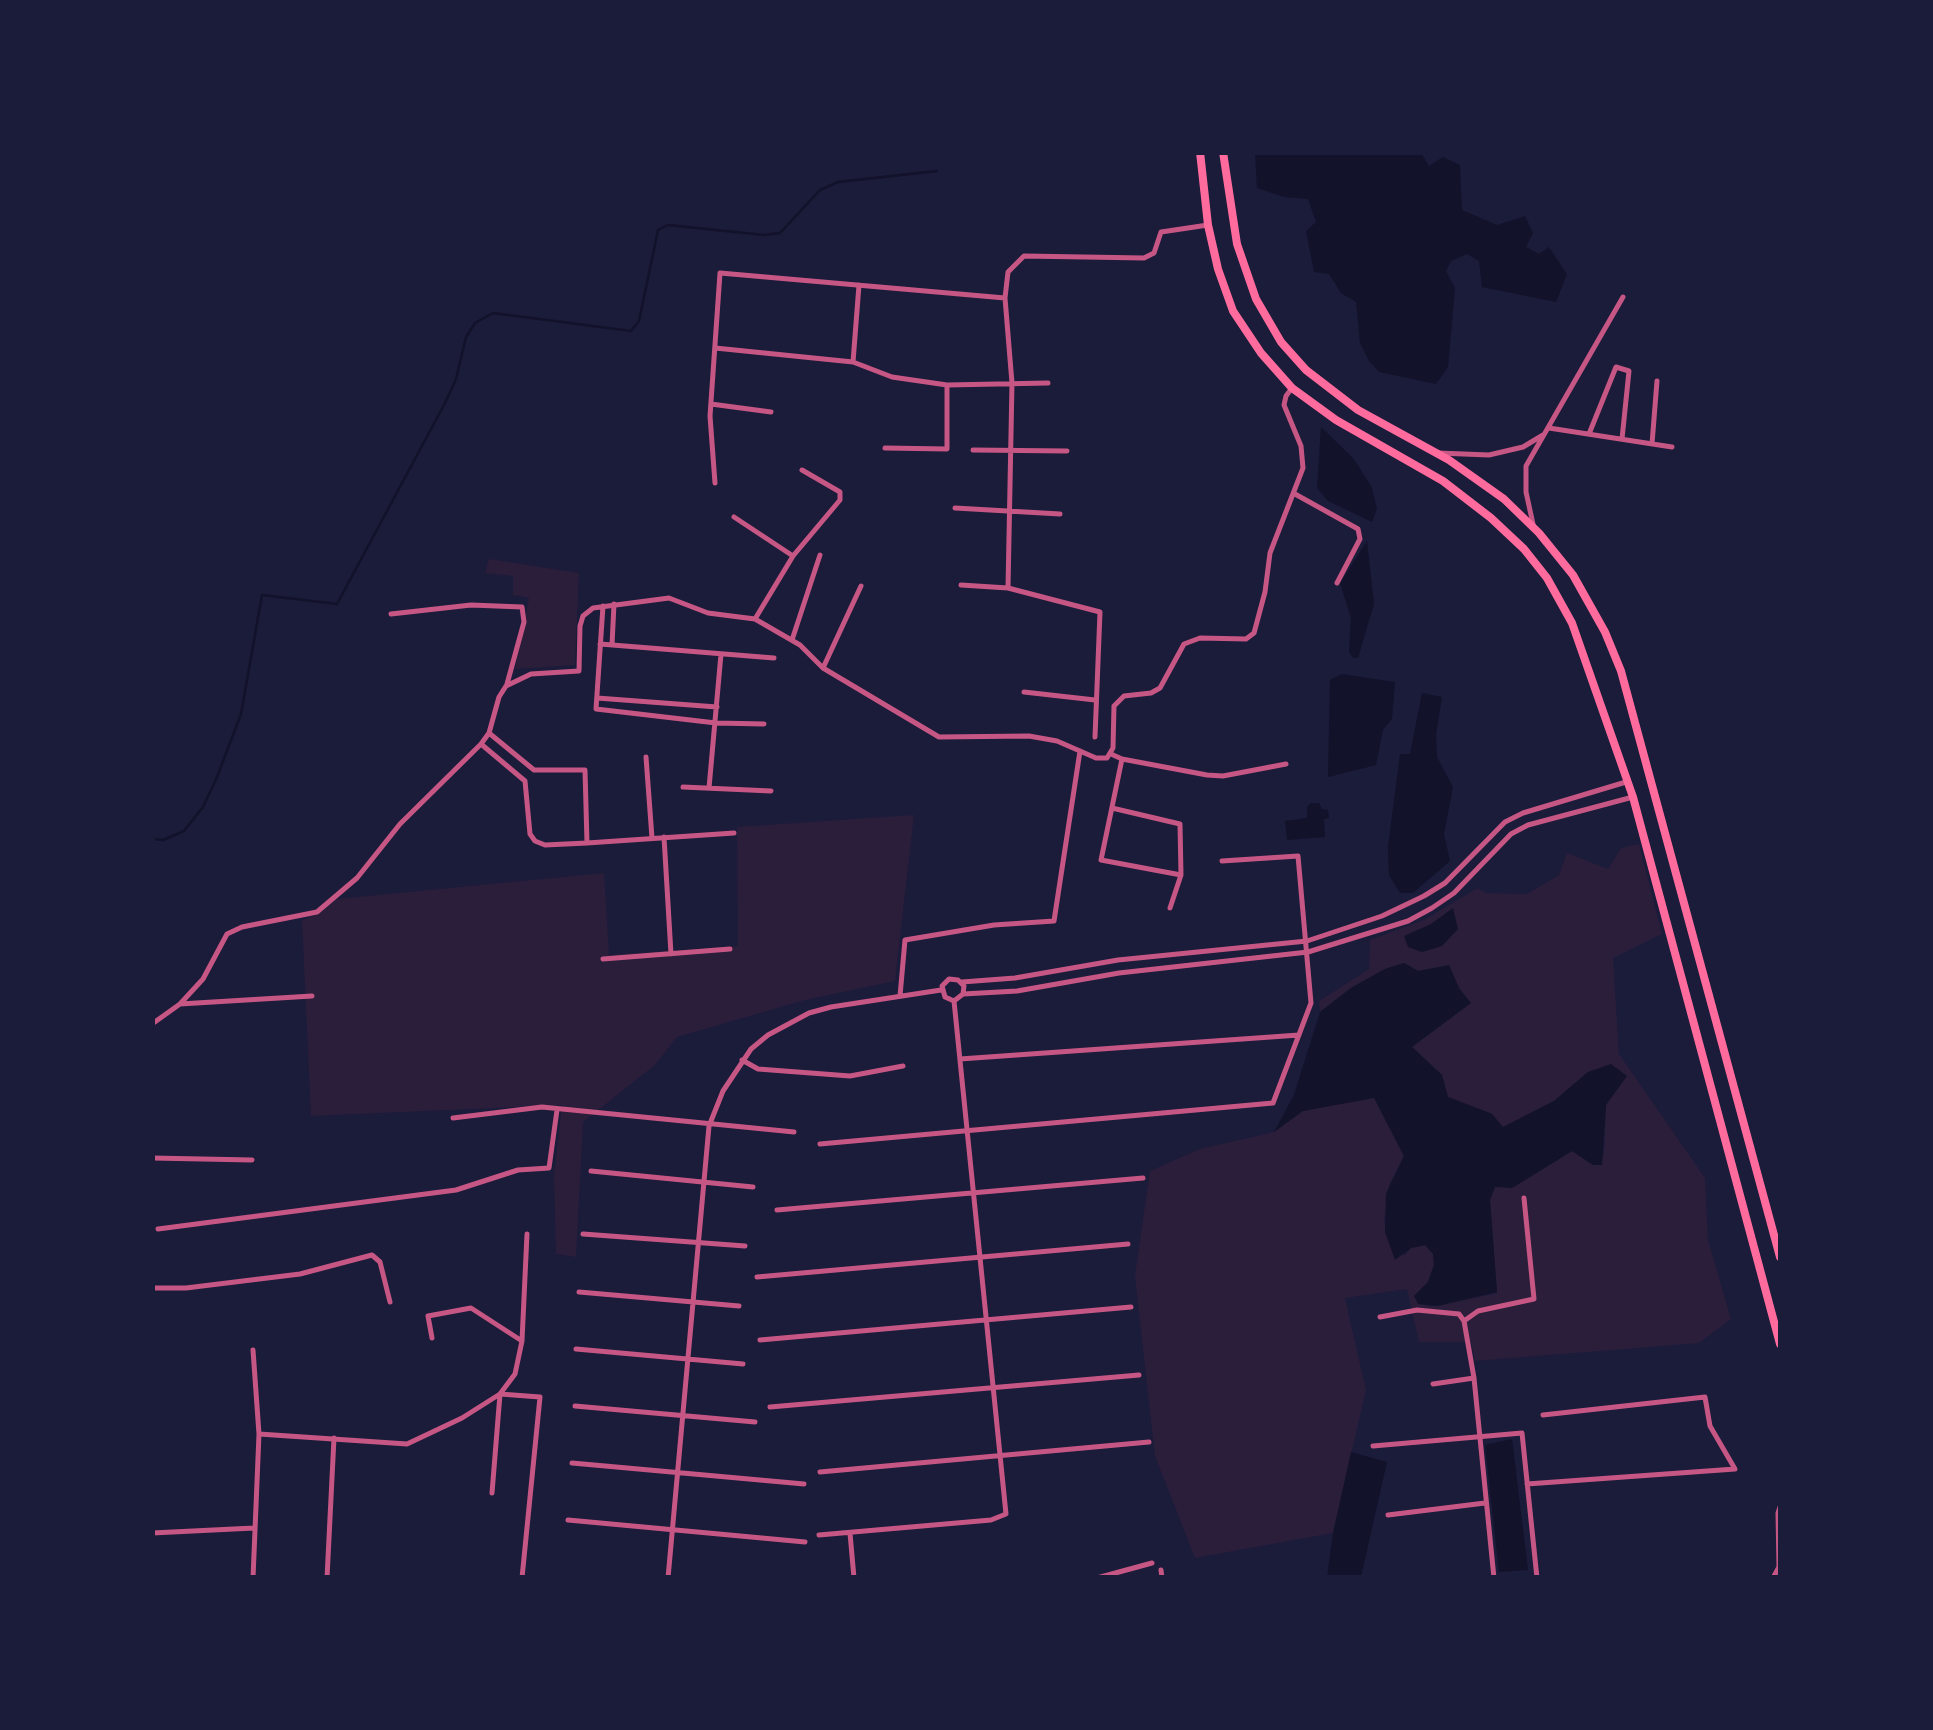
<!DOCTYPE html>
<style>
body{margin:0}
#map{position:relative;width:1933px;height:1730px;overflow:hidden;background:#1b1b3a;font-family:Lato,sans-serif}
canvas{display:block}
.frame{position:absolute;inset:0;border:155px solid #1b1b3a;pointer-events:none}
</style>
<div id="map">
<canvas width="1933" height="1730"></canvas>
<div class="frame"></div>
</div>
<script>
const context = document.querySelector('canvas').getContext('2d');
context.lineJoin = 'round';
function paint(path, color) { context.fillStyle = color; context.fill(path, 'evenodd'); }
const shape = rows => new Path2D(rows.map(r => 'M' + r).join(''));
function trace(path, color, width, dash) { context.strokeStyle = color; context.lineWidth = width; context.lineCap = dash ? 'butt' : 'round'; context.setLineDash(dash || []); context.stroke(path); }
paint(shape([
 [489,559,579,573,575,665,515,669,529,598,513,595,513,576,485,573],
 [914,815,895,981,805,1000,677,1037,655,1065,583,1122,576,1257,556,1254,554,1175,562,1105,311,1116,302,920,319,914,337,899,604,873,609,955,738,946,737,827],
 [1639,844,1662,934,1613,958,1619,1054,1705,1178,1708,1240,1731,1319,1699,1343,1475,1361,1471,1342,1419,1342,1407,1289,1345,1298,1366,1390,1333,1533,1195,1558,1155,1456,1135,1276,1150,1171,1200,1149,1274,1132,1302,1111,1374,1097,1404,1156,1389,1185,1384,1222,1404,1256,1411,1248,1426,1245,1433,1254,1434,1265,1428,1282,1414,1296,1428,1306,1437,1306,1497,1293,1490,1200,1495,1186,1512,1188,1572,1151,1593,1165,1604,1154,1606,1105,1588,1072,1554,1101,1503,1128,1492,1114,1448,1097,1442,1075,1412,1047,1459,988,1449,966,1418,971,1404,963,1385,969,1351,988,1320,1012,1319,1001,1369,969,1370,940,1424,920,1478,888,1486,893,1527,894,1559,875,1567,853,1608,869,1621,848]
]), '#2a1e3b');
paint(shape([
 [1255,153,1421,153,1429,166,1443,157,1460,165,1462,210,1497,225,1525,216,1533,233,1526,247,1539,254,1549,247,1567,274,1556,302,1482,287,1479,261,1467,254,1451,261,1446,271,1455,288,1448,367,1436,384,1379,372,1369,361,1360,343,1356,302,1341,293,1329,274,1314,272,1306,231,1316,222,1308,199,1284,197,1257,188],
 [1321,427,1354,459,1372,488,1377,509,1372,522,1328,501,1317,488],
 [1367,541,1374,604,1358,658,1353,658,1349,652,1351,618,1340,583],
 [1342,674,1395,682,1392,719,1383,730,1376,765,1328,777,1330,680],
 [1422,693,1442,697,1436,735,1437,757,1453,787,1444,834,1450,861,1413,893,1400,893,1389,875,1388,847,1400,754,1410,754],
 [1311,803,1319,803,1322,809,1328,810,1329,818,1324,819,1325,837,1287,840,1285,821,1307,818,1307,807],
 [1453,908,1458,929,1442,946,1422,952,1408,947,1404,936,1431,924],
 [1404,963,1418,971,1449,965,1459,988,1471,1003,1412,1047,1442,1075,1448,1097,1492,1114,1503,1127,1554,1101,1588,1072,1611,1064,1627,1076,1606,1105,1602,1165,1593,1165,1572,1151,1512,1188,1495,1187,1490,1200,1497,1292,1437,1306,1418,1304,1414,1296,1428,1282,1434,1265,1433,1254,1425,1245,1411,1248,1395,1260,1385,1232,1386,1194,1404,1156,1374,1098,1303,1111,1274,1132,1294,1095,1320,1012,1351,988,1385,969],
 [1512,1439,1528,1570,1499,1572,1485,1445],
 [1351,1452,1387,1462,1361,1577,1327,1577,1333,1533]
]), '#12122b');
trace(shape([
 [152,839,163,840,184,831,203,807,217,777,241,714,262,595,337,604,445,403,456,379,466,337,475,323,493,313,631,331,639,321,658,230,668,225,764,235,780,233,820,190,838,182,937,171]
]), '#12122b', 2.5);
trace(shape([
 [715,348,853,362,892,377,947,385,1048,383],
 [853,362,859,285],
 [711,404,771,412],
 [1549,428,1672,447],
 [1589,434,1616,367,1629,371,1622,439],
 [1652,444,1657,381],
 [885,448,947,449,947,385],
 [973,450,1067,451],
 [1438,453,1489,455,1523,447,1543,435],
 [715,483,710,416,720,273,1005,298],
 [1295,494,1358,529,1360,539,1337,583],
 [955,508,1060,514],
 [734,517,793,556],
 [1533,524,1526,492,1526,466,1623,297],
 [961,585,1008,588,1100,612,1095,737],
 [1008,588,1012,383,1005,298,1008,272,1024,256,1144,258,1154,253,1161,232,1208,225],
 [603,606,596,709,716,723,764,724],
 [391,614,471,605,522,607,524,622,507,684],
 [755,619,793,556,840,500,840,492,802,470],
 [792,640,820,555],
 [600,644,774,658],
 [612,645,614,604],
 [823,668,861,586],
 [1024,692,1095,700],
 [597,698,717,707],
 [489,733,534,770,585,770,587,843],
 [481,744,525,781,530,834,535,841,545,845,587,843,734,833],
 [1111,754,1122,759,1207,775,1223,776,1286,764],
 [646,757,652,838],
 [1122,759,1101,860,1181,875],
 [683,787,771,791],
 [709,788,721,654],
 [1112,808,1180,824,1181,875,1170,908],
 [664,837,671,954],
 [603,959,730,949],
 [962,982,1015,978,1118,960,1307,941,1382,916,1424,896,1445,883,1505,822,1523,813,1626,782],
 [963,994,964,986,958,980,949,979,942,986,945,997,954,1001,963,994,1017,991,1119,973,1308,952,1408,921,1432,908,1454,893,1511,834,1528,825,1633,797],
 [900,996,905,940,994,925,1054,921,1080,751],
 [180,1004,312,996],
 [152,1024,180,1004,203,979,227,934,242,927,317,912,357,878,400,824,481,744,489,733,499,697,506,686,531,674,579,671,580,626,583,616,593,608,669,598,708,613,755,619,800,645,823,668,939,737,1029,736,1057,741,1096,758,1107,758,1113,748,1114,706,1124,696,1151,693,1160,688,1184,644,1200,638,1246,639,1254,633,1265,592,1270,553,1303,468,1301,446,1284,405,1286,396,1292,388],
 [960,1059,1299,1035],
 [742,1060,758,1069,850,1076,903,1066],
 [453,1118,542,1107,794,1132],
 [820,1144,1273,1103,1311,1003,1298,856,1222,861],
 [152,1158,252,1160],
 [591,1171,753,1187],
 [777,1210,1143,1178],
 [158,1229,456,1190,518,1170,549,1168,557,1110],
 [583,1234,745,1246],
 [757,1277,1128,1244],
 [152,1288,186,1288,300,1274,372,1255,380,1262,390,1302],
 [579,1292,739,1306],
 [1380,1317,1417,1310,1459,1314,1464,1321,1474,1378,1433,1384],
 [1464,1321,1478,1311,1534,1299,1524,1198],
 [760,1340,1131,1307],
 [522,1341,527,1234],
 [576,1349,743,1364],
 [253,1350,259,1434,253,1578],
 [1474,1378,1494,1578],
 [575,1406,755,1422],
 [770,1407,1139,1375],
 [259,1434,407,1444,462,1418,500,1394,515,1374,522,1341,471,1308,428,1316,432,1338],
 [1373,1446,1522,1433,1537,1578],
 [572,1463,804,1484],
 [820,1472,1149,1442],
 [1527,1484,1735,1469,1710,1426,1705,1397,1543,1415],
 [492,1493,500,1394,540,1397,522,1578],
 [1388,1515,1485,1503],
 [568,1520,805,1542],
 [152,1533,254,1528],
 [850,1533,854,1578],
 [819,1535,991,1520,1006,1514,954,1001],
 [1161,1570,1162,1578],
 [327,1578,334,1438],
 [668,1578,709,1126,723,1091,751,1049,768,1035,809,1013,831,1007,941,990],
 [1097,1578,1152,1563],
 [1773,1578,1779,1567,1778,1513,1780,1507]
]), '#c65784', 5);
trace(shape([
 [1200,152,1208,225,1218,269,1233,311,1261,353,1292,388,1336,420,1443,481,1491,518,1524,549,1547,578,1572,623,1633,797,1780,1344],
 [1223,152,1237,244,1256,299,1281,342,1306,370,1358,410,1449,460,1504,499,1539,533,1573,575,1605,632,1621,671,1780,1257]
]), '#ff6b9d', 8);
</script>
